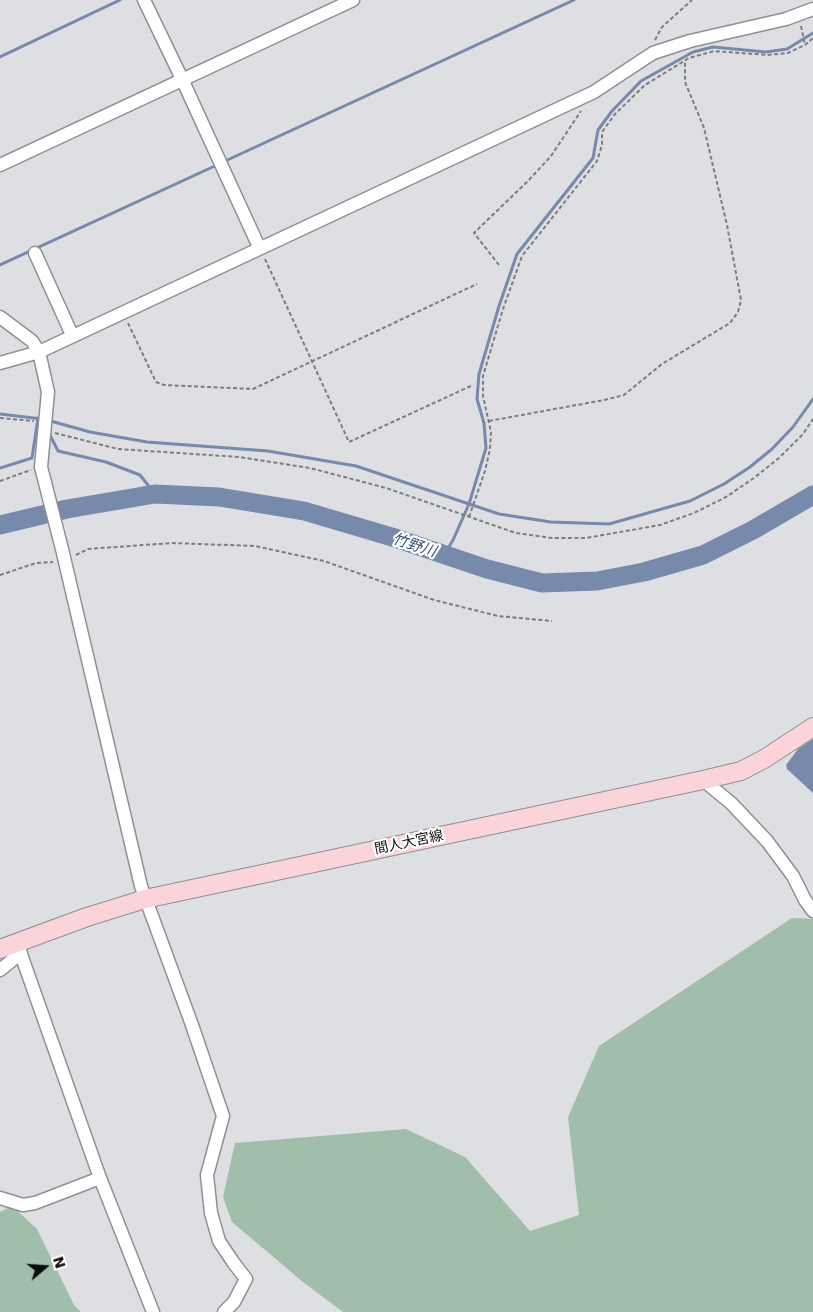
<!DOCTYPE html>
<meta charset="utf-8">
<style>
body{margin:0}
#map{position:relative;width:813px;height:1312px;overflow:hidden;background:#dddfe2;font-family:"DejaVu Sans",sans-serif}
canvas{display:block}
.north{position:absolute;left:20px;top:1242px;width:50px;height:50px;-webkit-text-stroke:4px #fff;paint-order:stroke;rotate:72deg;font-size:14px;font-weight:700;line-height:20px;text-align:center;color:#0a0b0c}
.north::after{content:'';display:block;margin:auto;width:18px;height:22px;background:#0a0b0c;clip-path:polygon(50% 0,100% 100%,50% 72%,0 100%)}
</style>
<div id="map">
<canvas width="813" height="1312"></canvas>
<div class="north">N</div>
</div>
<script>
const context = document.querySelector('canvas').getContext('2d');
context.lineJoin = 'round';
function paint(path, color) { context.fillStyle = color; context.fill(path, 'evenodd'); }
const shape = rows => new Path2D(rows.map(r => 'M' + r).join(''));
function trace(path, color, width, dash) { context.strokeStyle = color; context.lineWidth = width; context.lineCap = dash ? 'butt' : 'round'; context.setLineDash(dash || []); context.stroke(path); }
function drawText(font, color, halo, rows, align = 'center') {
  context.font = font + ' "DejaVu Sans","Noto Sans JP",sans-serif'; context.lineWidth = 4.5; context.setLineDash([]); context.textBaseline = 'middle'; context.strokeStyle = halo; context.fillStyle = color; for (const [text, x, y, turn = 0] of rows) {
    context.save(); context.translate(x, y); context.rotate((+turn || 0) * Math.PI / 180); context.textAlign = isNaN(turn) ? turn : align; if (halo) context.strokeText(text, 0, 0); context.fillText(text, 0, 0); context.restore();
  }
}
paint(shape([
 [792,918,813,919,813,1312,343,1312,303,1282,232,1222,223,1197,235,1143,406,1129,465,1157,530,1231,579,1215,568,1117,599,1046],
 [12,1206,37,1229,74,1305,81,1312,0,1312,0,1212]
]), '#a1beab');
paint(shape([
 [813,739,813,793,787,769,786,765,798,749]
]), '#788aab');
trace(shape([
 [0,57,120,0],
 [223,162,574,0],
 [0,265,217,165],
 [0,414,42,419],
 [47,420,90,432,147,442,268,451,356,466,499,514,551,522,609,524,690,501,724,484,750,467,772,449,793,427,813,399],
 [49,433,58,451,106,462,140,475,155,494],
 [0,468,32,458,38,418],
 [444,555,453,540,469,504,486,448,484,423,477,399,479,374,499,306,517,254,593,158,598,130,612,111,641,81,693,52,713,47,766,52,787,49,813,33]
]), '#788aab', 3);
trace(shape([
 [0,525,67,509,155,494,219,497,304,511,392,537,487,569,542,583,597,581,644,572,703,555,753,530,813,495]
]), '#788aab', 19);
const street = shape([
 [144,0,182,79,259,247],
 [0,165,353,0],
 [35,253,72,335],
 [0,317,32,341,39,352,48,392,41,467,62,549,141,886,192,1025,223,1116,207,1175,211,1213,219,1241,233,1262,246,1279,234,1302,224,1312],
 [0,363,39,352,594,92,653,53,690,41,786,19,813,9],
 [703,780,731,803,767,841,793,876,805,900,813,911],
 [17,943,100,1178,153,1312],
 [0,970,21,953],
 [0,1198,23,1205,35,1203,100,1178]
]);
const secondary = shape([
 [0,949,87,917,145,899,703,780,741,771,764,759,813,727]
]);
trace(street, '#8e9093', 15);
trace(secondary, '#8e9093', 20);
trace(shape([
 [801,26,805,45],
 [655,40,662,27,692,0],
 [265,259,349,442,473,385],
 [499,265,474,233,528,181,551,156,581,111],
 [128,323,156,382,164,385,253,389,477,284],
 [0,418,34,421],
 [489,421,604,400,624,395,662,364,730,323,738,312,741,300,727,225,704,128,685,82,685,61],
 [55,433,118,449,239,457,310,468,386,488,516,533,552,538,586,538,660,525,694,513,726,497,754,478,779,458,803,434,813,419],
 [0,481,31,470],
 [469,517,485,471,490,449,491,432,483,396,483,376,503,309,522,256,597,161,602,145,602,132,615,114,645,85,689,58,714,51,767,55,788,53,805,45,813,38],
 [76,555,88,549,172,543,255,546,324,561,434,600,498,616,552,621],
 [0,575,36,563,53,562]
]), '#7b7d7f', 2, [4, 2.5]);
trace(street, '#fff', 12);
trace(secondary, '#fbd4da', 18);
drawText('14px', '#0a0b0c', '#fff', [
 ["間人大宮線",409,843,-12]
]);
drawText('italic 15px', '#364e7e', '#fff', [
 ["竹野川",414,546,18]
]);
</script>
